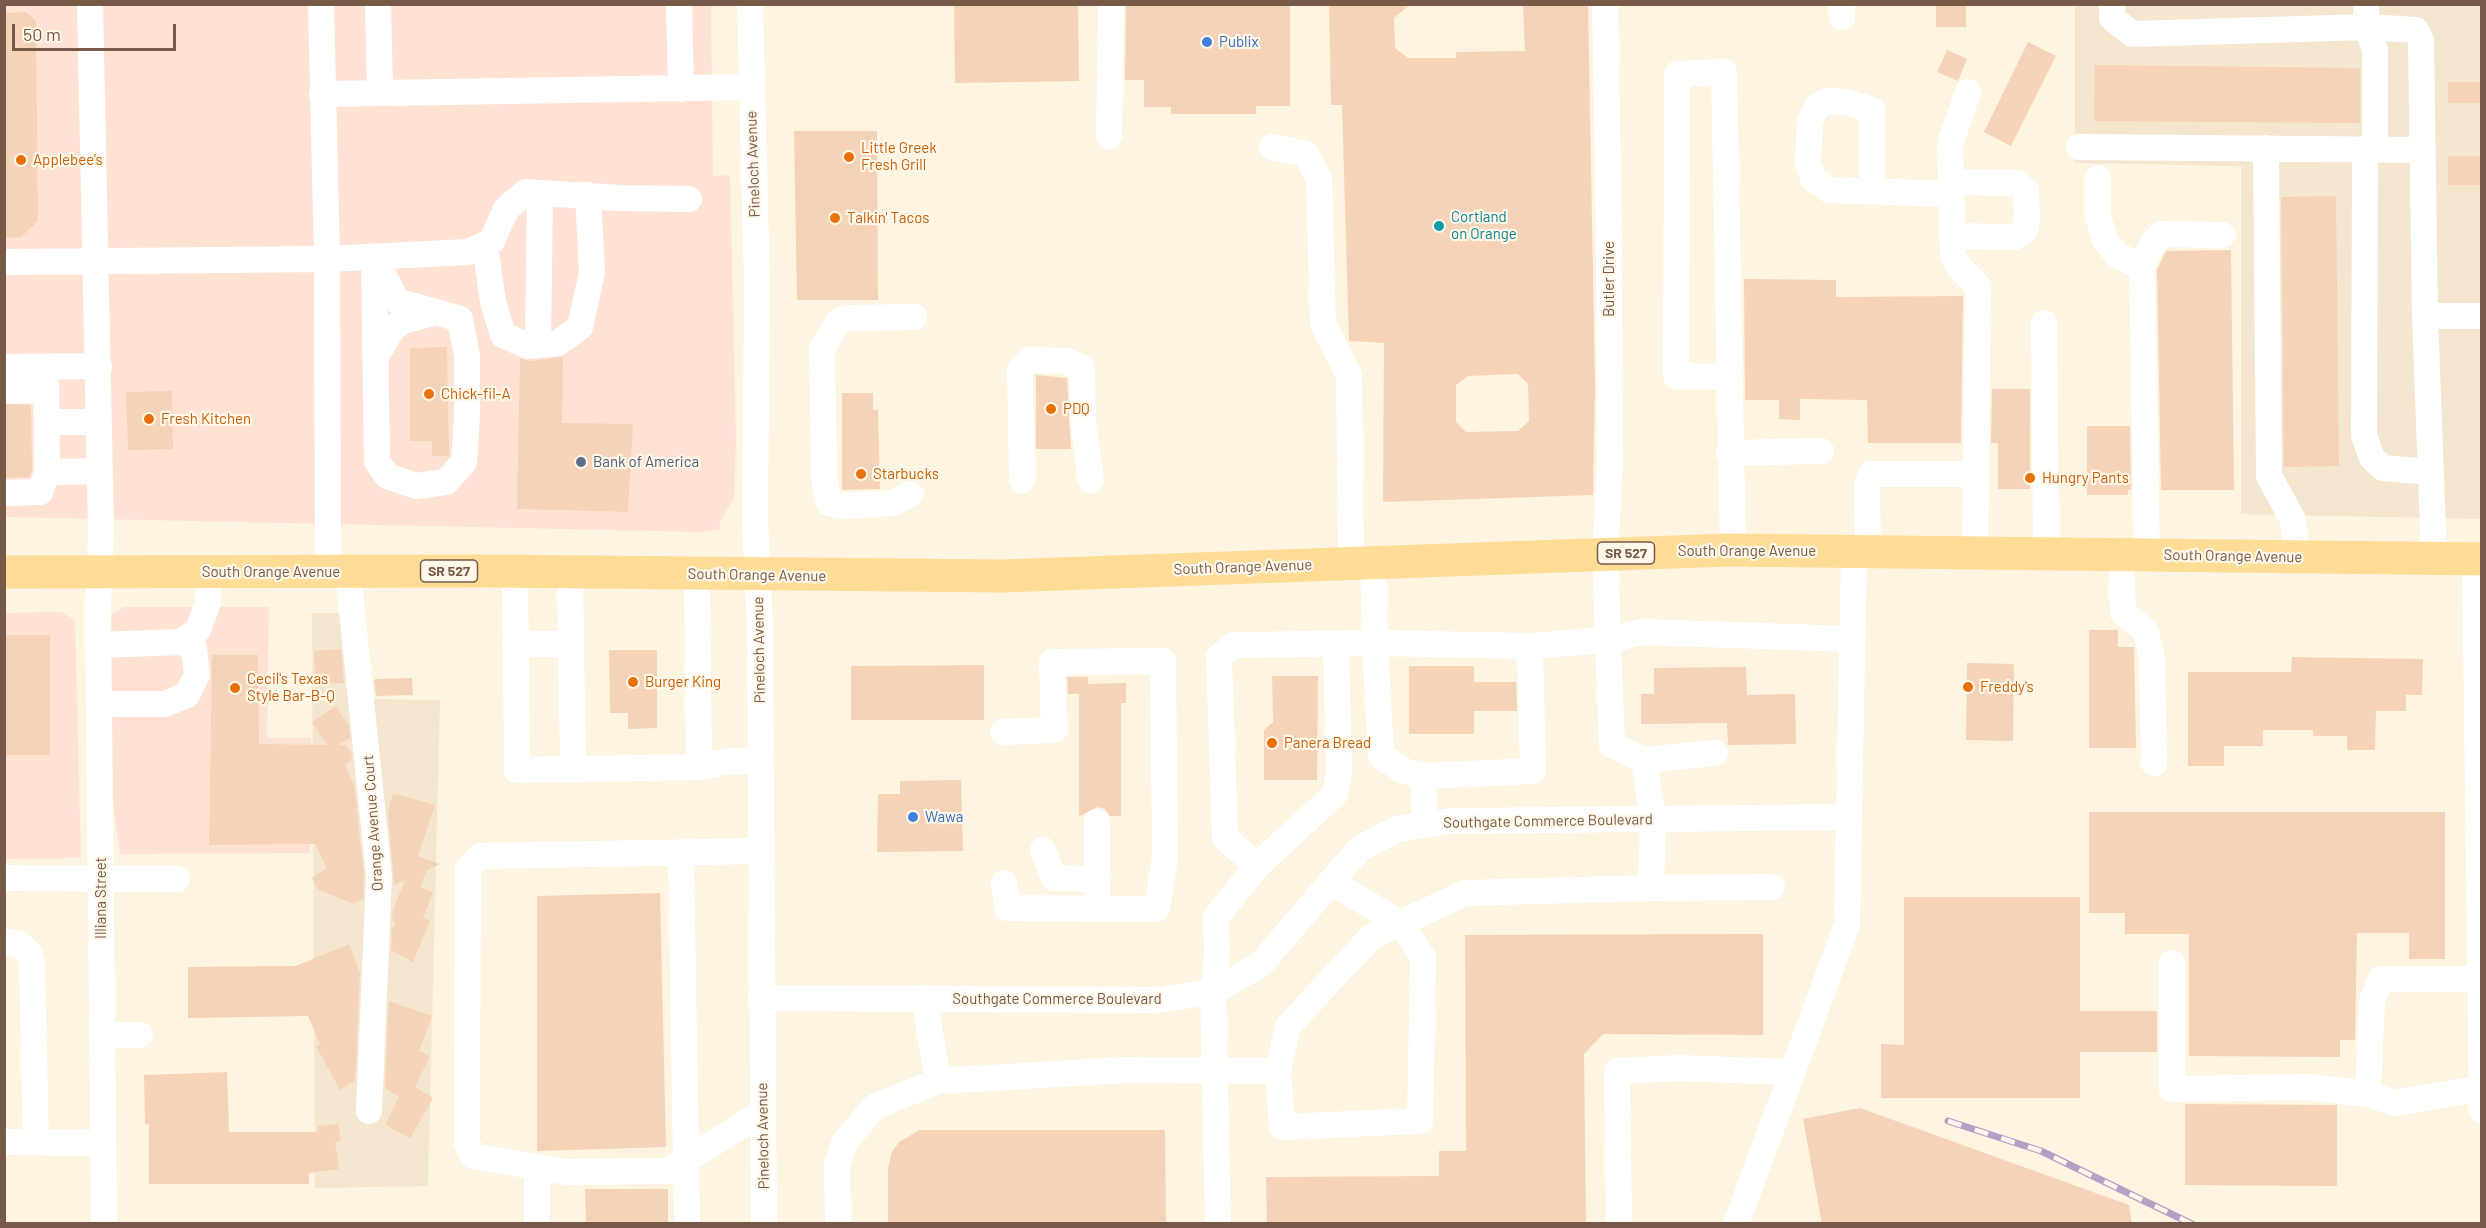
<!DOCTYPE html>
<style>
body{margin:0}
#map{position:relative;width:2486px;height:1228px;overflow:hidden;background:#fdf4e2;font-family:Barlow,sans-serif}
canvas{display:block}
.frame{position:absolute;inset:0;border:6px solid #765a47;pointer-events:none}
.scale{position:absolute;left:12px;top:24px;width:164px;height:27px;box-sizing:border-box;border:3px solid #765a47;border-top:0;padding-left:8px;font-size:18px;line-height:21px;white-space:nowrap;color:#765a47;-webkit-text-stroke:4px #fff7e9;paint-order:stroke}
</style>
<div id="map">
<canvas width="2486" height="1228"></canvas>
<div class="frame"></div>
<div class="scale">50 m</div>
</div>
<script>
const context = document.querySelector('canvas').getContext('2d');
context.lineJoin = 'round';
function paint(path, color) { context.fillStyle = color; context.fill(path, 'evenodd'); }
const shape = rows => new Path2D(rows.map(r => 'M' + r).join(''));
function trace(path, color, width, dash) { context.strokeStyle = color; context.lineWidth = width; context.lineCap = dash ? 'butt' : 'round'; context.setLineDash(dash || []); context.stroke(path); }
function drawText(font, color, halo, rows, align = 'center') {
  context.font = font + ' Barlow,sans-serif'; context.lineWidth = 4.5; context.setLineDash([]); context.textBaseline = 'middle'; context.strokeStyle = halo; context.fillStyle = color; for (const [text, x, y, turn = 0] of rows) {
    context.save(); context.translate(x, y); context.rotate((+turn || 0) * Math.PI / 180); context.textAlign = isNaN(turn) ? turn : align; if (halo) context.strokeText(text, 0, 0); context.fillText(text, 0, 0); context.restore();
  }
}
paint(shape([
 [2075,5,2481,5,2481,519,2241,514,2241,166,2075,163],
 [312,613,362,613,367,699,440,700,428,1186,315,1188]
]), '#f5e6d0');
paint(shape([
 [5,5,711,5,713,176,730,175,736,442,734,498,719,524,721,529,703,532,5,517],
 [124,607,269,607,267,738,311,738,310,853,120,854,112,798,109,624,113,613],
 [61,612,75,620,81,858,5,859,4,613]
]), '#fee3d5');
paint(shape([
 [1078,4,1079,81,955,83,954,6],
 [1126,4,1290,4,1290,106,1256,106,1256,114,1171,114,1171,107,1144,107,1144,80,1125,80],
 [1329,4,1411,4,1394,18,1395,48,1408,58,1456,58,1456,52,1525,51,1523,4,1588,4,1595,386,1593,495,1383,502,1384,343,1349,341,1342,105,1331,105],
 [1518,374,1528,384,1529,421,1518,431,1466,432,1456,422,1456,385,1468,376],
 [1936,4,1966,4,1966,27,1936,27],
 [26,12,36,21,38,221,21,237,4,238,4,13],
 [2028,42,2056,56,2011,146,1984,132],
 [1947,50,1967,59,1958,81,1937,72],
 [2095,65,2360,68,2360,123,2094,121],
 [2448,82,2481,82,2481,103,2448,103],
 [794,131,877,131,878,300,797,300],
 [2448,156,2481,156,2481,185,2448,185],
 [2336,196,2339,466,2284,467,2281,197],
 [2231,250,2234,490,2161,490,2157,270,2166,251],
 [1744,279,1836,280,1836,297,1963,296,1961,443,1868,443,1867,400,1800,399,1800,420,1779,419,1779,400,1745,400],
 [447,347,449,456,432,456,432,441,410,441,410,348],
 [563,357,562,423,633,424,628,512,517,509,520,359,530,361],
 [1036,375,1067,378,1071,449,1036,449],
 [1992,389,2030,389,2030,489,1998,489,1998,443,1991,443],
 [172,391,173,449,128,450,126,392],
 [842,393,873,393,873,410,878,410,880,489,842,490],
 [4,404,31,405,32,470,29,477,4,478],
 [2087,426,2130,426,2131,490,2128,490,2128,495,2087,495],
 [2089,630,2118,630,2118,647,2134,647,2136,748,2089,748],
 [4,635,50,635,50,755,4,755],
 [341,649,344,683,315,684,314,651],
 [609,650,657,650,657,728,628,729,628,713,610,713],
 [212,655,258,655,259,744,327,745,312,722,336,706,349,727,350,738,338,745,346,745,351,752,352,759,345,765,354,784,364,876,363,899,353,904,318,889,312,878,327,868,315,844,209,845],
 [2292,657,2423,659,2422,695,2406,695,2406,711,2376,711,2375,750,2347,750,2347,736,2313,736,2313,730,2263,730,2263,746,2224,746,2224,766,2188,766,2188,672,2291,672],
 [1967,663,2014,664,2013,741,1966,740],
 [984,665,984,720,851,720,851,666],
 [1409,666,1474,666,1474,682,1516,682,1517,711,1474,711,1474,734,1409,734],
 [1746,667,1747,695,1795,694,1796,744,1728,745,1727,723,1641,724,1641,694,1654,694,1654,668],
 [1272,676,1318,676,1317,780,1264,780,1264,730,1273,722],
 [1067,677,1088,677,1088,684,1126,683,1126,703,1121,703,1121,816,1110,816,1105,809,1098,807,1079,816,1079,694,1068,694],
 [412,678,413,695,376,696,374,680,376,679],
 [961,780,963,851,877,852,878,794,900,794,900,781],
 [393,793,435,805,418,856,440,864,427,870,420,887,433,892,423,918,430,921,413,962,391,950,392,930,396,922,392,920,393,910,405,880,394,885,388,812],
 [2089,812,2445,812,2445,959,2409,959,2409,933,2357,933,2355,1040,2340,1040,2340,1057,2189,1056,2189,934,2125,934,2125,913,2089,913],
 [660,893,666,1147,537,1151,537,896],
 [1904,897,2080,897,2080,1011,2157,1011,2157,1052,2080,1052,2080,1098,1881,1098,1881,1044,1904,1045],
 [1763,934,1763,1035,1603,1034,1584,1054,1586,1224,1267,1224,1266,1177,1439,1176,1439,1151,1466,1151,1465,935],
 [349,944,360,973,355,1080,340,1090,316,1046,320,1044,308,1016,188,1018,188,967,296,966],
 [389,1001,432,1016,419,1051,430,1056,415,1087,433,1098,410,1138,385,1125,399,1097,385,1088],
 [227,1072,229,1132,318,1132,318,1126,338,1124,341,1141,335,1142,339,1169,309,1173,309,1184,149,1184,149,1124,145,1124,144,1075],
 [2185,1104,2337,1105,2337,1186,2185,1185],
 [1860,1108,2129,1205,2132,1224,1822,1224,1803,1119],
 [920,1130,1165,1130,1166,1224,888,1224,888,1168,892,1152,899,1142],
 [585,1189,668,1189,668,1224,586,1224]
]), '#f4d3b8');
trace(shape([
 [90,4,101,529,98,610,104,1224],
 [321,4,327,259,328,572],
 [378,4,380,93],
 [679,4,681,89],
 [750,4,757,286,755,522,760,627,764,1224],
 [1842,4,1842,17],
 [2112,4,2112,18,2132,34,2367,27,2416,30,2421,40,2425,316,2434,559],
 [2366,4,2367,27,2375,50,2375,149],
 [1968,92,1950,144,1953,255,1959,267,1978,286,1975,552],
 [322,94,751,87],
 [1109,136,1111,4],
 [1272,147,1306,154,1319,179,1323,324,1349,375,1351,563],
 [2079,147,2421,150],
 [2266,148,2269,476,2293,520,2296,557],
 [2365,149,2364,436,2372,458,2383,468,2430,472],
 [2098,178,2098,217,2105,240,2117,255,2142,267],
 [1951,182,2017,183,2026,191,2027,221,2025,230,2015,237,1952,236],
 [1872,190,1872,110,1846,102,1827,101,1817,107,1810,120,1808,162,1813,179,1829,190,1951,194],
 [485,245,493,302,503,335,528,346,558,343,580,327,592,273,588,195],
 [374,257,397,301,460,319,467,356,467,416,464,462,446,482,416,486,387,476,377,461,374,257],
 [4,262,327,259,468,252,492,241,506,209,526,192,620,198,689,199],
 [2425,316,2482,316],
 [2044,323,2046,553],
 [538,345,540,193],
 [376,356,393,328,403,321,437,312],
 [4,367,99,366],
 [1728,377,1676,376,1677,74,1724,72,1733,550],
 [11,391,46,390],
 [47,422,99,422],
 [1729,453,1821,451],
 [47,472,100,471],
 [1022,480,1020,369,1030,360,1066,361,1082,368,1083,423,1091,480],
 [4,493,40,492,47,472,46,367],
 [910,494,893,503,841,506,829,503,824,478,822,348,839,321,849,318,914,317],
 [1868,551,1867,484,1871,474,1976,474],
 [2121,554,2123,613,2146,631,2152,659,2154,763],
 [2147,555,2142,267,2152,244,2162,234,2222,235],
 [2475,559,2482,1110],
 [348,572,379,876,369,1111],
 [515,572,517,770,699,767,729,761,761,761],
 [570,572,573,770],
 [697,574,699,767],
 [181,642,198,630,208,602,209,572],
 [515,644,571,644],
 [98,645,181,642,194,648,197,675,187,695,165,704,99,704],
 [1530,646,1608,640,1605,553,1610,465,1609,237,1605,4],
 [1003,732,1054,730,1052,662,1163,661,1165,858,1157,909,1007,908,1004,883],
 [1644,760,1715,753],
 [1423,776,1533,771,1530,646,1375,643,1381,756,1404,771,1423,776,1425,825],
 [1097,822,1097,909],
 [1043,850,1054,878,1098,879],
 [761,851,480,856,468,869,467,1143,473,1156,566,1172,668,1171,762,1113],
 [681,852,687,1224],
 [1257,866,1225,838,1219,657,1233,645,1375,643,1373,562],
 [4,878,177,879],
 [1651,888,1772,887],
 [4,942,19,944,29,953,32,963,36,1142],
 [2172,963,2172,1089,2309,1087,2368,1094],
 [2480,979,2381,979,2372,1001,2368,1094,2395,1103,2481,1088],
 [761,998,1157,1000,1213,992,1261,964,1359,849,1397,829,1450,821,1848,817],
 [102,1036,140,1035],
 [1278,1071,1288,1026,1371,937,1465,893,1651,888,1653,819,1644,760,1612,745,1608,640,1642,632,1852,639],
 [938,1081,1125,1070,1278,1071,1282,1127,1420,1121,1423,958,1402,924,1331,882],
 [4,1142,103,1143],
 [537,1167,537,1224],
 [838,1224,837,1165,844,1143,874,1107,938,1081,924,998],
 [1218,1224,1213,992,1217,955,1216,917,1257,866,1335,794,1339,773,1336,644],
 [1619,1224,1617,1071,1678,1068,1790,1072],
 [1736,1224,1847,925,1854,550]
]), '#fff', 26);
trace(shape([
 [4,572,489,571,1002,576,1729,550,2482,559]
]), '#ffdd97', 33);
const rail = shape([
 [1948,1121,2041,1151,2192,1224]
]);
trace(rail, '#b7a0c7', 7);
trace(rail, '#fff7e9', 4.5, [14]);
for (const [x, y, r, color] of [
 [1207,42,6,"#3f7fe0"],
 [849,157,6,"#e8710a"],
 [21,160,6,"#e8710a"],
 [835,218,6,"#e8710a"],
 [1439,226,6,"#0f9aa8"],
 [429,394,6,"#e8710a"],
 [1051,409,6,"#e8710a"],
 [149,419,6,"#e8710a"],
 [581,462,6,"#5c6f8a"],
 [861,474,6,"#e8710a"],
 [2030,478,6,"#e8710a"],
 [633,682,6,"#e8710a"],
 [1968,687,6,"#e8710a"],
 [235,688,6,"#e8710a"],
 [1272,743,6,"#e8710a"],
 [913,817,6,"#3f7fe0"]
]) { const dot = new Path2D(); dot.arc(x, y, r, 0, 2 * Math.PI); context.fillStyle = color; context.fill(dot); trace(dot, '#fff7e9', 2); }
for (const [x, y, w] of [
 [1626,553,57],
 [449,571,57]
]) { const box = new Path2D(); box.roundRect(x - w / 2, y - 11, w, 22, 4.5); context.fillStyle = '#fff7e9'; context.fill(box); trace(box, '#765a47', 1.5); }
drawText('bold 14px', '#765a47', null, [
 ["SR 527",1626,553],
 ["SR 527",449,571]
]);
drawText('15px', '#366cbe', '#fff7e9', [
 ["Publix",1219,42],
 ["Wawa",925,817]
], 'left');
drawText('15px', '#c56008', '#fff7e9', [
 ["Little Greek",861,148],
 ["Fresh Grill",861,165],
 ["Applebee's",33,160],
 ["Talkin' Tacos",847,218],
 ["Chick-fil-A",441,394],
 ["PDQ",1063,409],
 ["Fresh Kitchen",161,419],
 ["Starbucks",873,474],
 ["Hungry Pants",2042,478],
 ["Cecil's Texas",247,679],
 ["Style Bar-B-Q",247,696],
 ["Burger King",645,682],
 ["Freddy's",1980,687],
 ["Panera Bread",1284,743]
], 'left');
drawText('15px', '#765a47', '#fff7e9', [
 ["Pineloch Avenue",753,164,-92],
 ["Butler Drive",1609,279,-90],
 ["South Orange Avenue",1747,551],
 ["South Orange Avenue",2233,556,1],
 ["South Orange Avenue",1243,567,-2],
 ["South Orange Avenue",271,572],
 ["South Orange Avenue",757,575,1],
 ["Pineloch Avenue",759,650,-91],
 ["Southgate Commerce Boulevard",1548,821,-1],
 ["Orange Avenue Court",373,823,-94],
 ["Illiana Street",101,898,-90],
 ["Southgate Commerce Boulevard",1057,999],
 ["Pineloch Avenue",763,1136,-91]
]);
drawText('15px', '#0d838f', '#fff7e9', [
 ["Cortland",1451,217],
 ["on Orange",1451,234]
], 'left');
drawText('15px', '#4e5e75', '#fff7e9', [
 ["Bank of America",593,462]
], 'left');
</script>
